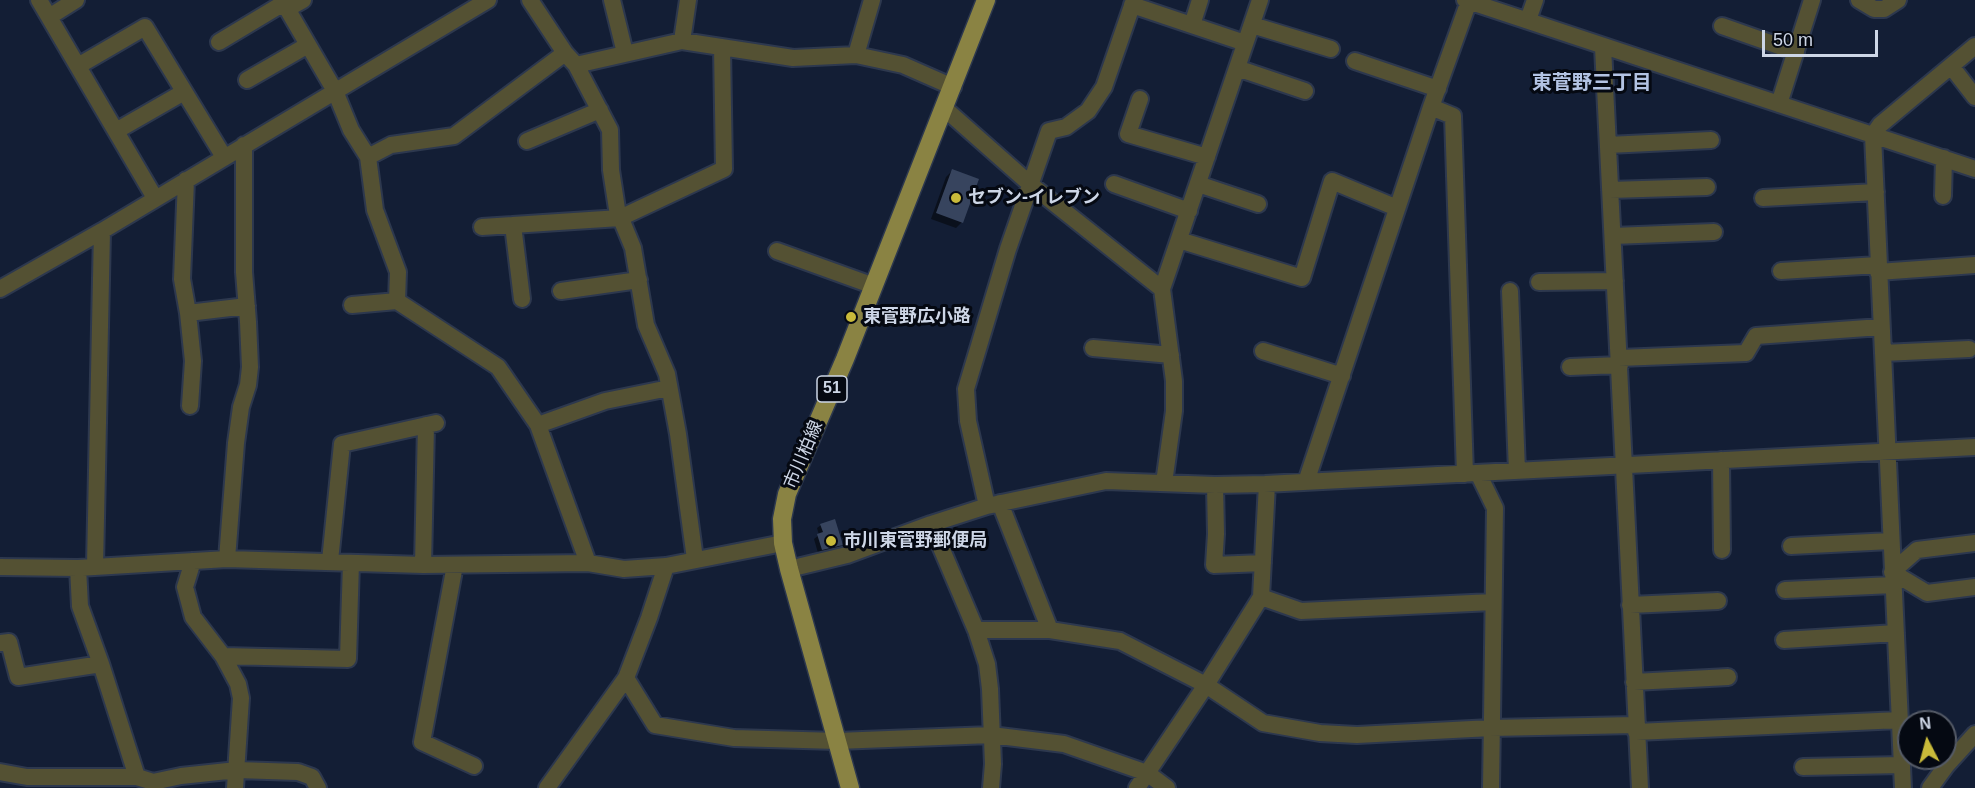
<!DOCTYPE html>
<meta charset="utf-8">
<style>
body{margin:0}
#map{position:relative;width:1975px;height:788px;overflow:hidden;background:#131e35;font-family:Arial,sans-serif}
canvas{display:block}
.north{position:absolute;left:1897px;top:710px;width:60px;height:60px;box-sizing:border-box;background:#050912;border:2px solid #555b67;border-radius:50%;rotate:354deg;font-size:16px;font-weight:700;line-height:24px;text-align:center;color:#cdd6e6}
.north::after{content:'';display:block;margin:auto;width:21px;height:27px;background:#c9ba3a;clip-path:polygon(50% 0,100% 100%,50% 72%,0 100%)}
.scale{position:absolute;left:1762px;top:30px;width:116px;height:27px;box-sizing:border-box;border:3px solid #cdd6e6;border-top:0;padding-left:8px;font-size:18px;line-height:21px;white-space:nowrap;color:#cdd6e6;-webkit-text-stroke:4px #050912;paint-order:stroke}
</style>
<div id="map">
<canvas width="1975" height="788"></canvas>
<div class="north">N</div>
<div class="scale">50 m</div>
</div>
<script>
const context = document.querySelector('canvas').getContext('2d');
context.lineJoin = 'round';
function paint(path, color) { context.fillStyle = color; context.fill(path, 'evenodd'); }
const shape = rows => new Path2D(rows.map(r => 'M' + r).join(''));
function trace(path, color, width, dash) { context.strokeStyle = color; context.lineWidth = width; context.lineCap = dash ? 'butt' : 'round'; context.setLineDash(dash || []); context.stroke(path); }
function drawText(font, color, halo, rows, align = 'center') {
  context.font = font + ' Arial,"Noto Sans JP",sans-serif'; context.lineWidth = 6; context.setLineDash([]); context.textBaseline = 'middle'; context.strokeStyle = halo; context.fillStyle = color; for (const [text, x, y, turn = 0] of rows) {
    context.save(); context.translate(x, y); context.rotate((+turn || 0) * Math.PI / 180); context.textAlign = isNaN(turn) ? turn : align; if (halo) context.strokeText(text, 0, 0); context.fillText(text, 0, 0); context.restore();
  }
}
paint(shape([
 [952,171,962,222,956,228,931,219,946,177],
 [821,525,841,545,838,548,818,553,814,539,819,535,817,528]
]), '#0007');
paint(shape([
 [952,169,979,179,963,223,936,213],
 [835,519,843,545,822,550,817,534,823,532,820,524]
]), '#37445e');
const minor = shape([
 [39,0,155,198],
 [282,0,335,91,351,130,368,157,375,210,398,272,397,301],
 [530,0,565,53,576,65,610,130,611,170,617,209,633,248,646,325,667,374,678,434,695,559],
 [612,0,625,53],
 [1465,0,1975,169],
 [1859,0,1874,9,1884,9,1898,0],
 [1132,5,1245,43],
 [287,9,303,0],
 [49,17,76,0],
 [1528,20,1535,0],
 [1192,25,1200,0],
 [1252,25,1331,49],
 [1722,26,1796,52],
 [682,41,688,0],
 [219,42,284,3],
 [1603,47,1640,788],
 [856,55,872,0],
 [1355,61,1438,89],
 [576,65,682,41,793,58,856,55,903,65,953,87],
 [78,66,145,27,224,157],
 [1951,66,1975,97],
 [1237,68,1305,91],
 [247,80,308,45],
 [1140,99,1128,134,1207,157],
 [1779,104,1812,0],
 [1431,107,1453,116,1465,474],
 [944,108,1030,184,1162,289],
 [116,131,184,92],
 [527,141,600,110],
 [1608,145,1711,140],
 [368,157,391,145,454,136,565,53],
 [186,180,182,279,188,313,247,306],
 [1114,184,1189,211],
 [1198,184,1258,204],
 [1610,190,1707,187],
 [1943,196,1944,158],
 [1763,198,1876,192],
 [513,225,522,299],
 [482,227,620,218,724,169,722,47],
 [1613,236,1714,232],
 [1179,240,1302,278,1332,181,1397,208],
 [777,251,874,286],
 [1781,271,1878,265],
 [1878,272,1975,265],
 [1539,282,1615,281],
 [0,289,102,231,488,0],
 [561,291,639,280],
 [1510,291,1517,471],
 [352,305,397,301,498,367,538,425,588,563],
 [188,313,193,361,190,406],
 [1093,348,1171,355],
 [1263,351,1342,376],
 [1883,353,1969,349],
 [1619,358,1746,353,1756,336,1881,327],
 [1570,367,1620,365],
 [538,425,605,401,669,388],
 [1721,460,1722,550],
 [1478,473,1495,508,1491,788],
 [1306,482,1431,107,1469,1],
 [1164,483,1174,411,1174,381,1162,289,1260,0],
 [1215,485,1216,534,1214,565,1263,563],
 [1000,503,1050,630],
 [987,506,968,421,966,389,1008,249,1049,131,1066,127,1088,111,1104,87,1134,0],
 [931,524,976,630,987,664,990,689,993,764,991,788],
 [1975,543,1917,550,1892,572,1927,593,1975,587],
 [1791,546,1891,541],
 [227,559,236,443,241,407,248,385,250,367,248,322,244,272,244,145],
 [193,561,185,587,193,617,223,656,238,684,241,698,235,788],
 [330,561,342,444,436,423],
 [423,565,426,425],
 [455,565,422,742,474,766],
 [95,566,102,231],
 [0,567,78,568,227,559,423,565,588,563,624,569,666,566,783,543],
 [78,568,80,606,101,664,137,777],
 [789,569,847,555,931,524,987,506,1106,481,1215,485,1265,484,1975,447],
 [1785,590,1893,585],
 [1261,597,1301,611,1493,602],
 [1630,605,1718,601],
 [976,630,1050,630,1120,641,1206,685,1263,723,1320,733,1357,735,1491,728,1635,725],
 [1784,640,1896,633],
 [0,643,9,642,18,677,101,664],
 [223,656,348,659,351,563],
 [626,678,655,725,734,738,837,741,991,735,1064,744,1147,773,1167,788],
 [1634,682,1728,677],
 [1636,732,1900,720],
 [1803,767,1902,765],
 [0,772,27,777,137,777,153,782,181,776,237,770,298,772,312,777,318,788],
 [547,788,626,678,649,618,666,566],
 [1137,788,1206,685,1261,597,1267,484],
 [1903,788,1873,135,1880,125,1975,46],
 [1930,788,1946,766,1975,734]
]);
const major = shape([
 [850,788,789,569,783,543,782,519,787,494,845,359,986,0]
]);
trace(minor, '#2d384e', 20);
trace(major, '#2d384e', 21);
trace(minor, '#545133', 16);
trace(major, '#8a8343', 18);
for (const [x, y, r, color] of [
 [956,198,6,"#c9ba3a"],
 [851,317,6,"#c9ba3a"],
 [831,541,6,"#c9ba3a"]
]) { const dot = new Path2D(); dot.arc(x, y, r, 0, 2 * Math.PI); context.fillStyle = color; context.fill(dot); trace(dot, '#050912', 2); }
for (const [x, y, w] of [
 [832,389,30]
]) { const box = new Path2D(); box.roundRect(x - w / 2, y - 13, w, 26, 4.5); context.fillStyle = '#050912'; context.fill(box); trace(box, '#cdd6e6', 1.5); }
drawText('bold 16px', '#cdd6e6', null, [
 ["51",832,389]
]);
drawText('bold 18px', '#cdd6e6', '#050912', [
 ["セブン-イレブン",968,198],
 ["東菅野広小路",863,317],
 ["市川東菅野郵便局",843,541]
], 'left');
drawText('18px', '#cdd6e6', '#050912', [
 ["市川柏線",804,455,-67]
]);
drawText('bold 20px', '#b3c3e3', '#050912', [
 ["東菅野三丁目",1592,83]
]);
</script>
